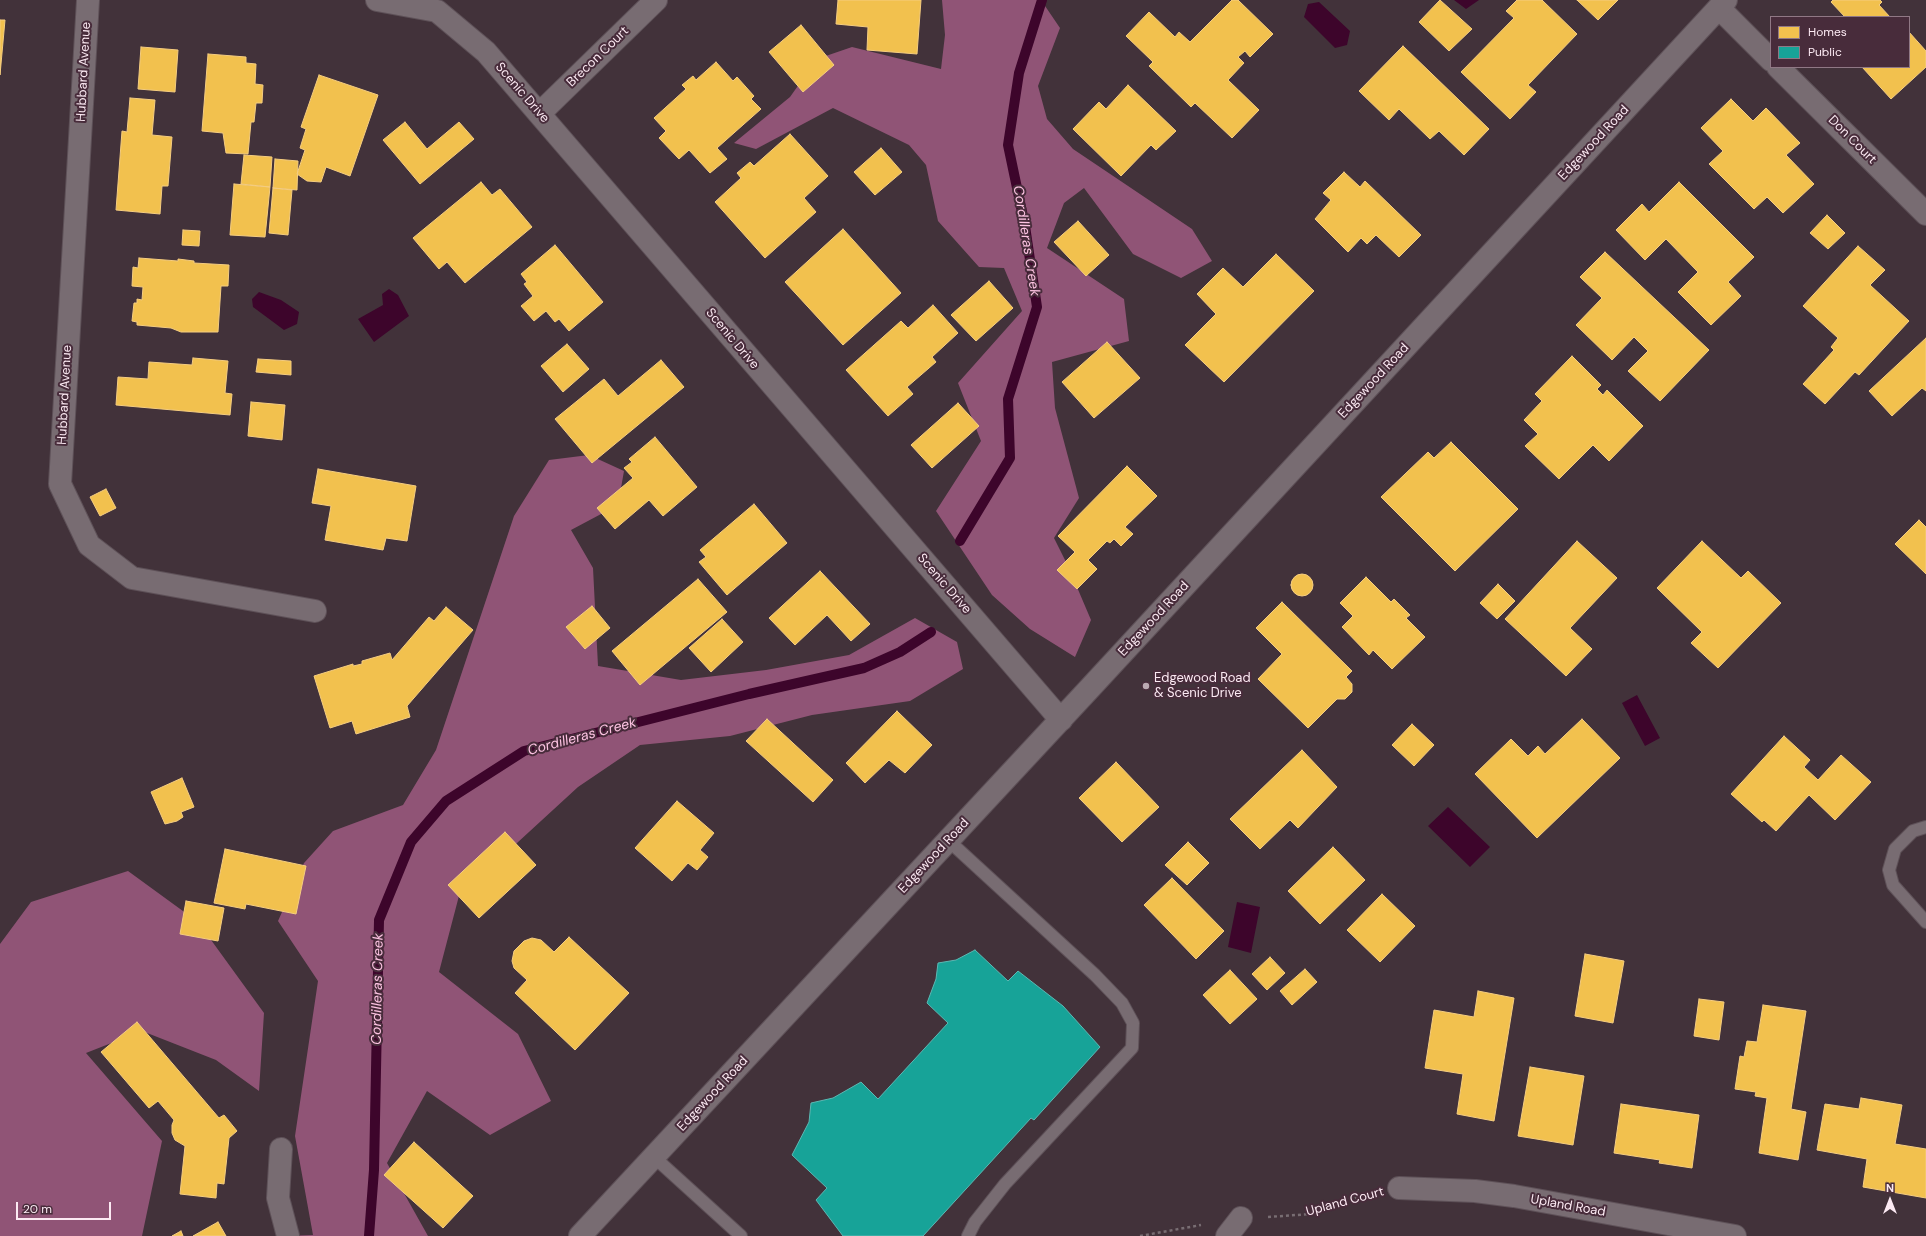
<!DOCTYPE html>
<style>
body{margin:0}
#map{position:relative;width:1926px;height:1236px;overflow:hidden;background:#42323a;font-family:"DM Sans",sans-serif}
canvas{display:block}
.legend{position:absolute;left:1770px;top:16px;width:140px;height:52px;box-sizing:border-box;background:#482c3b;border:1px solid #907885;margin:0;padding:5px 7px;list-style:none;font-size:12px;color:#fceaf3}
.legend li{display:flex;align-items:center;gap:8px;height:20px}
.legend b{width:20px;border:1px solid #907885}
.north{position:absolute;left:1870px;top:1180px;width:40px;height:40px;-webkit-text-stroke:3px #482c3b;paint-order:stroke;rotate:0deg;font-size:11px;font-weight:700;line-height:16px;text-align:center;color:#fceaf3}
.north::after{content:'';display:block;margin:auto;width:14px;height:18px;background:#fceaf3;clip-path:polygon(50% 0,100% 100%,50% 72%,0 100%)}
.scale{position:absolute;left:16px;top:1202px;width:95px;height:18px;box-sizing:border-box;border:2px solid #fceaf3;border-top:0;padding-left:5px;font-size:12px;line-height:14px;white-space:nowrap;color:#fceaf3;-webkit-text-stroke:3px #482c3b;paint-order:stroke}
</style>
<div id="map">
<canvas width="1926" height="1236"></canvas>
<ul class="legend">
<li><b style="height:11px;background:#f2c14e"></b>Homes</li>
<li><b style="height:11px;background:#17a398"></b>Public</li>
</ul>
<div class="north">N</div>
<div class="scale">20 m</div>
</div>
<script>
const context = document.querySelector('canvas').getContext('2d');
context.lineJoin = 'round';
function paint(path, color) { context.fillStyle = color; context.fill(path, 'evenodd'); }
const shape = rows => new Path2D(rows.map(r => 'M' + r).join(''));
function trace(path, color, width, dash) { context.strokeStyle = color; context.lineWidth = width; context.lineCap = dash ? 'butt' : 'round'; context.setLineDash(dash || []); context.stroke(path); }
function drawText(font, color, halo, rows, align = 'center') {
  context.font = font + ' "DM Sans",sans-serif'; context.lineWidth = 4; context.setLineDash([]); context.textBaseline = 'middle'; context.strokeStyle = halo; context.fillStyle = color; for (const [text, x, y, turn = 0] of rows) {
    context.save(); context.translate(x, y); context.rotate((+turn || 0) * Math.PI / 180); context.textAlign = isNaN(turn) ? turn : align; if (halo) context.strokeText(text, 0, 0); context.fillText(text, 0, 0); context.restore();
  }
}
paint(shape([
 [942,0,1041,0,1060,28,1038,86,1047,119,1073,149,1192,229,1212,261,1181,278,1133,254,1084,188,1064,203,1047,248,1124,299,1129,341,1052,362,1055,408,1079,498,1054,538,1068,566,1091,620,1075,657,1030,629,992,595,936,511,981,441,958,383,1022,311,1004,268,979,267,938,221,926,165,909,145,833,108,756,149,734,143,790,97,817,59,852,47,941,69,945,35],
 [589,455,624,471,618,505,571,530,593,568,598,666,681,680,766,670,849,655,915,618,957,642,963,669,910,701,812,715,730,736,640,745,578,787,517,843,460,892,439,972,518,1034,551,1101,490,1135,427,1091,387,1163,428,1236,284,1236,313,1235,295,1136,318,981,278,921,304,863,333,831,403,805,436,750,514,516,549,460],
 [128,871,198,922,264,1013,259,1091,216,1060,142,1031,86,1053,162,1141,142,1236,0,1236,0,944,31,902]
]), '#905476');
paint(shape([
 [1454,0,1479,0,1466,9],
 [1319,2,1350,31,1347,45,1335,48,1304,17,1308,4],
 [389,289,398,295,409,316,374,342,358,319,383,305,382,294],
 [259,292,281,300,299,312,297,324,284,330,253,307,252,299],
 [1637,695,1660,738,1645,746,1622,703],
 [1448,807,1490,847,1470,867,1428,826],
 [1237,902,1260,907,1251,953,1228,947]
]), '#3d052b');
const homes = shape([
 [838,0,921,0,917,54,867,50,868,27,836,24,838,0],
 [1232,0,1238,0,1273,34,1250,57,1245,51,1238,57,1244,63,1228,80,1259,110,1232,138,1195,103,1191,107,1149,66,1153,62,1126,36,1149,12,1175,37,1179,32,1190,42,1232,0],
 [1440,0,1472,29,1449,51,1419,22,1440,0],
 [1517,0,1542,0,1577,34,1528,85,1536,92,1510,119,1461,72,1514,18,1506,11,1517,0],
 [1577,0,1618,0,1598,20,1577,0],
 [1833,0,1880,0,1882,2,1879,5,1890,17,1845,17,1831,2,1833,0],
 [0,20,5,20,0,75,0,20],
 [801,25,834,65,803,92,769,52,801,25],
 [1909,32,1926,51,1926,67,1891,99,1862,67,1909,67,1909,32],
 [1403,46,1489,129,1464,155,1439,131,1430,139,1399,109,1389,120,1359,91,1403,46],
 [141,47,178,50,175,92,138,89,141,47],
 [208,54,246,57,246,63,256,64,255,84,263,85,262,103,256,103,254,122,251,122,248,154,226,153,223,133,202,131,208,54],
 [716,62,733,81,737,77,754,96,751,99,761,109,717,148,727,159,710,173,689,150,679,159,659,138,666,131,654,118,686,89,682,85,693,76,696,80,716,62],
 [319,75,378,95,350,176,326,167,321,182,307,181,297,174,305,150,300,148,306,129,301,127,319,75],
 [1128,85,1176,131,1156,150,1151,145,1121,176,1073,129,1099,102,1106,109,1128,85],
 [130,98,155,100,152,135,172,137,168,186,162,186,160,214,116,210,122,131,127,132,130,98],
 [1731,99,1753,121,1766,108,1800,143,1786,155,1814,184,1783,213,1767,197,1754,209,1709,164,1723,151,1701,128,1731,99],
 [405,122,427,149,459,122,474,139,420,184,383,140,405,122],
 [790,134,828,176,804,198,816,212,765,258,715,202,741,178,737,173,750,162,754,166,790,134],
 [881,148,902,172,875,195,854,172,881,148],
 [244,155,272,157,270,187,241,184,244,155],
 [275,159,298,161,297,190,273,188,275,159],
 [1344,172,1360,187,1365,181,1421,235,1399,257,1376,235,1367,244,1361,238,1348,252,1315,219,1331,200,1323,193,1344,172],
 [481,182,492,195,500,189,532,227,465,283,447,262,439,269,413,238,481,182],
 [1679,182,1754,257,1728,282,1741,296,1711,325,1678,292,1698,272,1666,239,1645,260,1616,230,1642,204,1649,212,1679,182],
 [234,184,270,187,265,237,230,235,234,184],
 [273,188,292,190,288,235,269,233,273,188],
 [1827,215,1845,233,1828,249,1810,233,1827,215],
 [1078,221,1109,255,1086,276,1054,242,1078,221],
 [843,229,901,293,843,345,785,282,843,229],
 [183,230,200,231,199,246,182,245,183,230],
 [555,245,603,302,569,331,559,319,555,322,546,311,534,321,521,306,533,296,524,284,527,282,521,274,555,245],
 [1858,246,1885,270,1870,285,1909,321,1859,375,1855,372,1825,404,1803,384,1834,350,1831,347,1838,338,1803,306,1858,246],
 [1605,252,1709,350,1660,401,1628,371,1648,351,1634,337,1612,360,1576,325,1602,298,1580,277,1605,252],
 [1276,254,1314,291,1224,382,1185,345,1216,314,1197,294,1223,268,1243,287,1276,254],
 [139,258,178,261,178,259,194,261,194,263,229,265,228,286,221,286,218,332,181,332,171,328,137,325,137,322,132,321,134,303,137,303,137,299,142,300,143,287,132,286,133,267,138,268,139,258],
 [989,281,1013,308,976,341,951,315,989,281],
 [933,305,958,333,932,357,936,362,907,387,913,394,888,416,846,370,901,321,908,328,933,305],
 [1926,338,1926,391,1922,388,1892,416,1869,391,1926,338],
 [1107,342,1140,378,1094,418,1062,382,1107,342],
 [567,344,589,369,563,392,541,366,567,344],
 [1572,356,1601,385,1597,389,1603,395,1607,390,1643,426,1609,461,1593,445,1559,479,1525,446,1538,434,1524,420,1542,401,1535,394,1572,356],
 [193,358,228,361,225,393,232,394,230,415,116,405,118,377,148,379,149,362,192,365,193,358],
 [258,359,291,361,291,375,256,372,258,359],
 [661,360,684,387,592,463,555,419,604,379,618,396,661,360],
 [251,402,285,405,282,440,248,436,251,402],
 [958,403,979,426,932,468,911,445,958,403],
 [655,437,697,487,663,516,649,500,615,529,597,508,633,478,624,468,632,462,629,459,655,437],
 [1451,442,1518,509,1455,571,1381,497,1428,452,1434,458,1451,442],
 [1127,466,1157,496,1125,527,1133,534,1121,546,1114,539,1110,543,1107,541,1088,560,1097,569,1077,589,1057,570,1075,552,1058,536,1127,466],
 [318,469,416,486,407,541,386,538,383,550,325,540,331,506,312,503,318,469],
 [106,489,116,508,100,516,90,497,106,489],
 [754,504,787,543,727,595,699,562,706,557,700,550,754,504],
 [1919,520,1926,527,1926,574,1895,544,1919,520],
 [1577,541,1617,578,1570,628,1592,649,1566,676,1505,619,1577,541],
 [1702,541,1741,578,1748,571,1781,603,1718,668,1691,643,1702,632,1657,588,1702,541],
 [820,571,870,624,851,641,827,615,795,645,769,618,820,571],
 '1291 585a11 11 0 1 1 22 0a11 11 0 1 1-22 0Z',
 [1366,577,1391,602,1394,599,1410,615,1406,618,1425,637,1392,669,1373,650,1369,655,1342,627,1353,616,1340,603,1366,577],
 [698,579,727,612,640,685,612,651,698,579],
 [1498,584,1515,601,1497,619,1480,603,1498,584],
 [1282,602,1352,671,1346,677,1352,684,1352,692,1345,699,1337,699,1308,728,1258,679,1282,654,1256,628,1282,602],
 [592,606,610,628,585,649,566,627,592,606],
 [446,607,473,630,407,706,410,717,356,734,352,721,330,728,314,676,353,664,353,666,362,664,362,661,390,653,392,660,429,617,434,621,446,607],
 [722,619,743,642,711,672,689,648,722,619],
 [897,711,932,745,905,773,889,760,865,783,846,763,897,711],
 [767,719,833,780,813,802,746,741,767,719],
 [1582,719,1620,758,1537,838,1475,774,1511,739,1528,756,1538,746,1545,754,1582,719],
 [1412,724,1434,745,1414,766,1392,745,1412,724],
 [1784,736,1810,760,1804,767,1818,780,1841,755,1871,782,1835,820,1809,795,1776,831,1764,820,1762,822,1731,794,1784,736],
 [1302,750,1337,787,1298,828,1290,820,1260,849,1230,819,1302,750],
 [1116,762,1159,807,1122,842,1079,798,1116,762],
 [182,778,194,807,181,812,183,817,177,821,165,824,151,792,182,778],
 [677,801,714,833,700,850,708,857,697,870,688,863,672,881,635,848,677,801],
 [505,832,536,865,479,918,448,885,505,832],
 [1188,842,1209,863,1187,885,1165,865,1188,842],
 [1333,847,1365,880,1320,924,1288,891,1333,847],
 [225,849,306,866,296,914,246,904,245,909,214,903,225,849],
 [1172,878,1224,931,1196,959,1144,905,1172,878],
 [1382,894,1415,926,1380,962,1347,930,1382,894],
 [186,901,224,908,218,941,180,934,186,901],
 [569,937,629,993,575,1050,515,993,527,980,514,968,512,961,514,951,524,941,532,938,541,940,554,952,569,937],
 [1585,954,1624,961,1613,1023,1575,1016,1585,954],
 [1270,957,1285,973,1267,990,1252,974,1270,957],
 [1305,969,1317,982,1292,1005,1280,991,1305,969],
 [1230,970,1257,999,1230,1024,1203,995,1230,970],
 [1478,991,1514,998,1494,1121,1457,1114,1463,1074,1425,1068,1434,1010,1474,1017,1478,991],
 [1699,999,1724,1002,1719,1040,1694,1036,1699,999],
 [1763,1005,1806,1011,1791,1109,1806,1112,1798,1160,1759,1153,1767,1098,1755,1096,1756,1092,1735,1089,1740,1056,1744,1057,1747,1041,1757,1042,1763,1005],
 [137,1022,219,1118,224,1115,237,1131,229,1138,224,1184,217,1183,216,1198,180,1194,185,1146,175,1140,172,1133,172,1125,174,1120,158,1101,149,1108,101,1052,137,1022],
 [1530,1067,1584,1076,1573,1145,1518,1136,1530,1067],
 [1861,1098,1902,1105,1895,1144,1926,1149,1926,1198,1863,1187,1867,1159,1817,1150,1825,1104,1859,1109,1861,1098],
 [1621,1104,1699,1115,1692,1168,1659,1163,1660,1160,1614,1153,1621,1104],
 [414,1142,473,1196,443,1228,384,1175,414,1142],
 [218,1222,226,1236,193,1236,218,1222],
 [181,1231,183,1236,172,1236,181,1231]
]);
paint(homes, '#f2c14e');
trace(homes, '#f5cd80', 1);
const public = shape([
 [975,950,1008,981,1018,971,1063,1006,1100,1047,1034,1120,1031,1118,923,1236,843,1236,816,1200,827,1188,792,1155,809,1122,811,1103,833,1098,861,1082,878,1099,948,1023,927,1003,936,979,938,963,956,960,975,950]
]);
paint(public, '#17a398');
trace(public, '#5cb8b3', 1);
trace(shape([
 [960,541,1010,458,1008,399,1037,307,1025,226,1008,145,1019,73,1042,0],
 [369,1236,374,1170,379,920,411,842,446,801,524,751,749,694,864,668,900,652,931,632]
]), '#3d052b', 10);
const lane = shape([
 [1926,827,1913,831,1895,849,1889,870,1893,885,1926,922],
 [949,841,1095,975,1122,1003,1133,1023,1132,1048,1005,1184,975,1222,968,1236],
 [654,1157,741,1236]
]);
const street = shape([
 [88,0,60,484,89,545,132,578,315,611],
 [377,0,437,11,486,52,1061,720],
 [1719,8,1771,60],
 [1778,67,1926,214],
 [540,113,656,0],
 [281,1149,278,1198,288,1236],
 [1399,1188,1475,1191,1514,1196,1735,1236],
 [1227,1236,1241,1218]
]);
const secondary = shape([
 [580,1236,1090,688,1726,0]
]);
trace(lane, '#5e5158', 14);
trace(street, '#5e5158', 24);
trace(secondary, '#5e5158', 24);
trace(shape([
 [1268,1217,1311,1214,1331,1208,1347,1200,1373,1193],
 [1140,1236,1201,1225]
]), '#786d72', 2.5, [3, 3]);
trace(lane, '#786c72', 12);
trace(street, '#786c72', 22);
trace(secondary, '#786c72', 22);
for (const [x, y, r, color] of [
 [1146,686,4,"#bbaab2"]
]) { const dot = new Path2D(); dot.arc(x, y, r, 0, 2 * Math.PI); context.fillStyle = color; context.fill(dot); trace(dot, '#482c3b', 1.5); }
drawText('13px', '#fceaf3', '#482c3b', [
 ["Brecon Court",598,57,-44],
 ["Hubbard Avenue",84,72,-87],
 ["Scenic Drive",522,93,49],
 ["Don Court",1852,140,45],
 ["Edgewood Road",1594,143,-47],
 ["Scenic Drive",732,339,50],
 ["Edgewood Road",1374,381,-47],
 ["Hubbard Avenue",65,395,-87],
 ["Scenic Drive",944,584,49],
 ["Edgewood Road",1154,619,-47],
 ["Edgewood Road",934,856,-47],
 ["Edgewood Road",713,1094,-47],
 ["Upland Court",1345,1202,-15],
 ["Upland Road",1568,1206,10]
]);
drawText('13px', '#fceaf3', '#482c3b', [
 ["Edgewood Road",1154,679],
 ["& Scenic Drive",1154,694]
], 'left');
drawText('italic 14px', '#fdc3e2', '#482c3b', [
 ["Cordilleras Creek",1026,241,81],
 ["Cordilleras Creek",582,737,-15],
 ["Cordilleras Creek",378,989,-89]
]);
</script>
